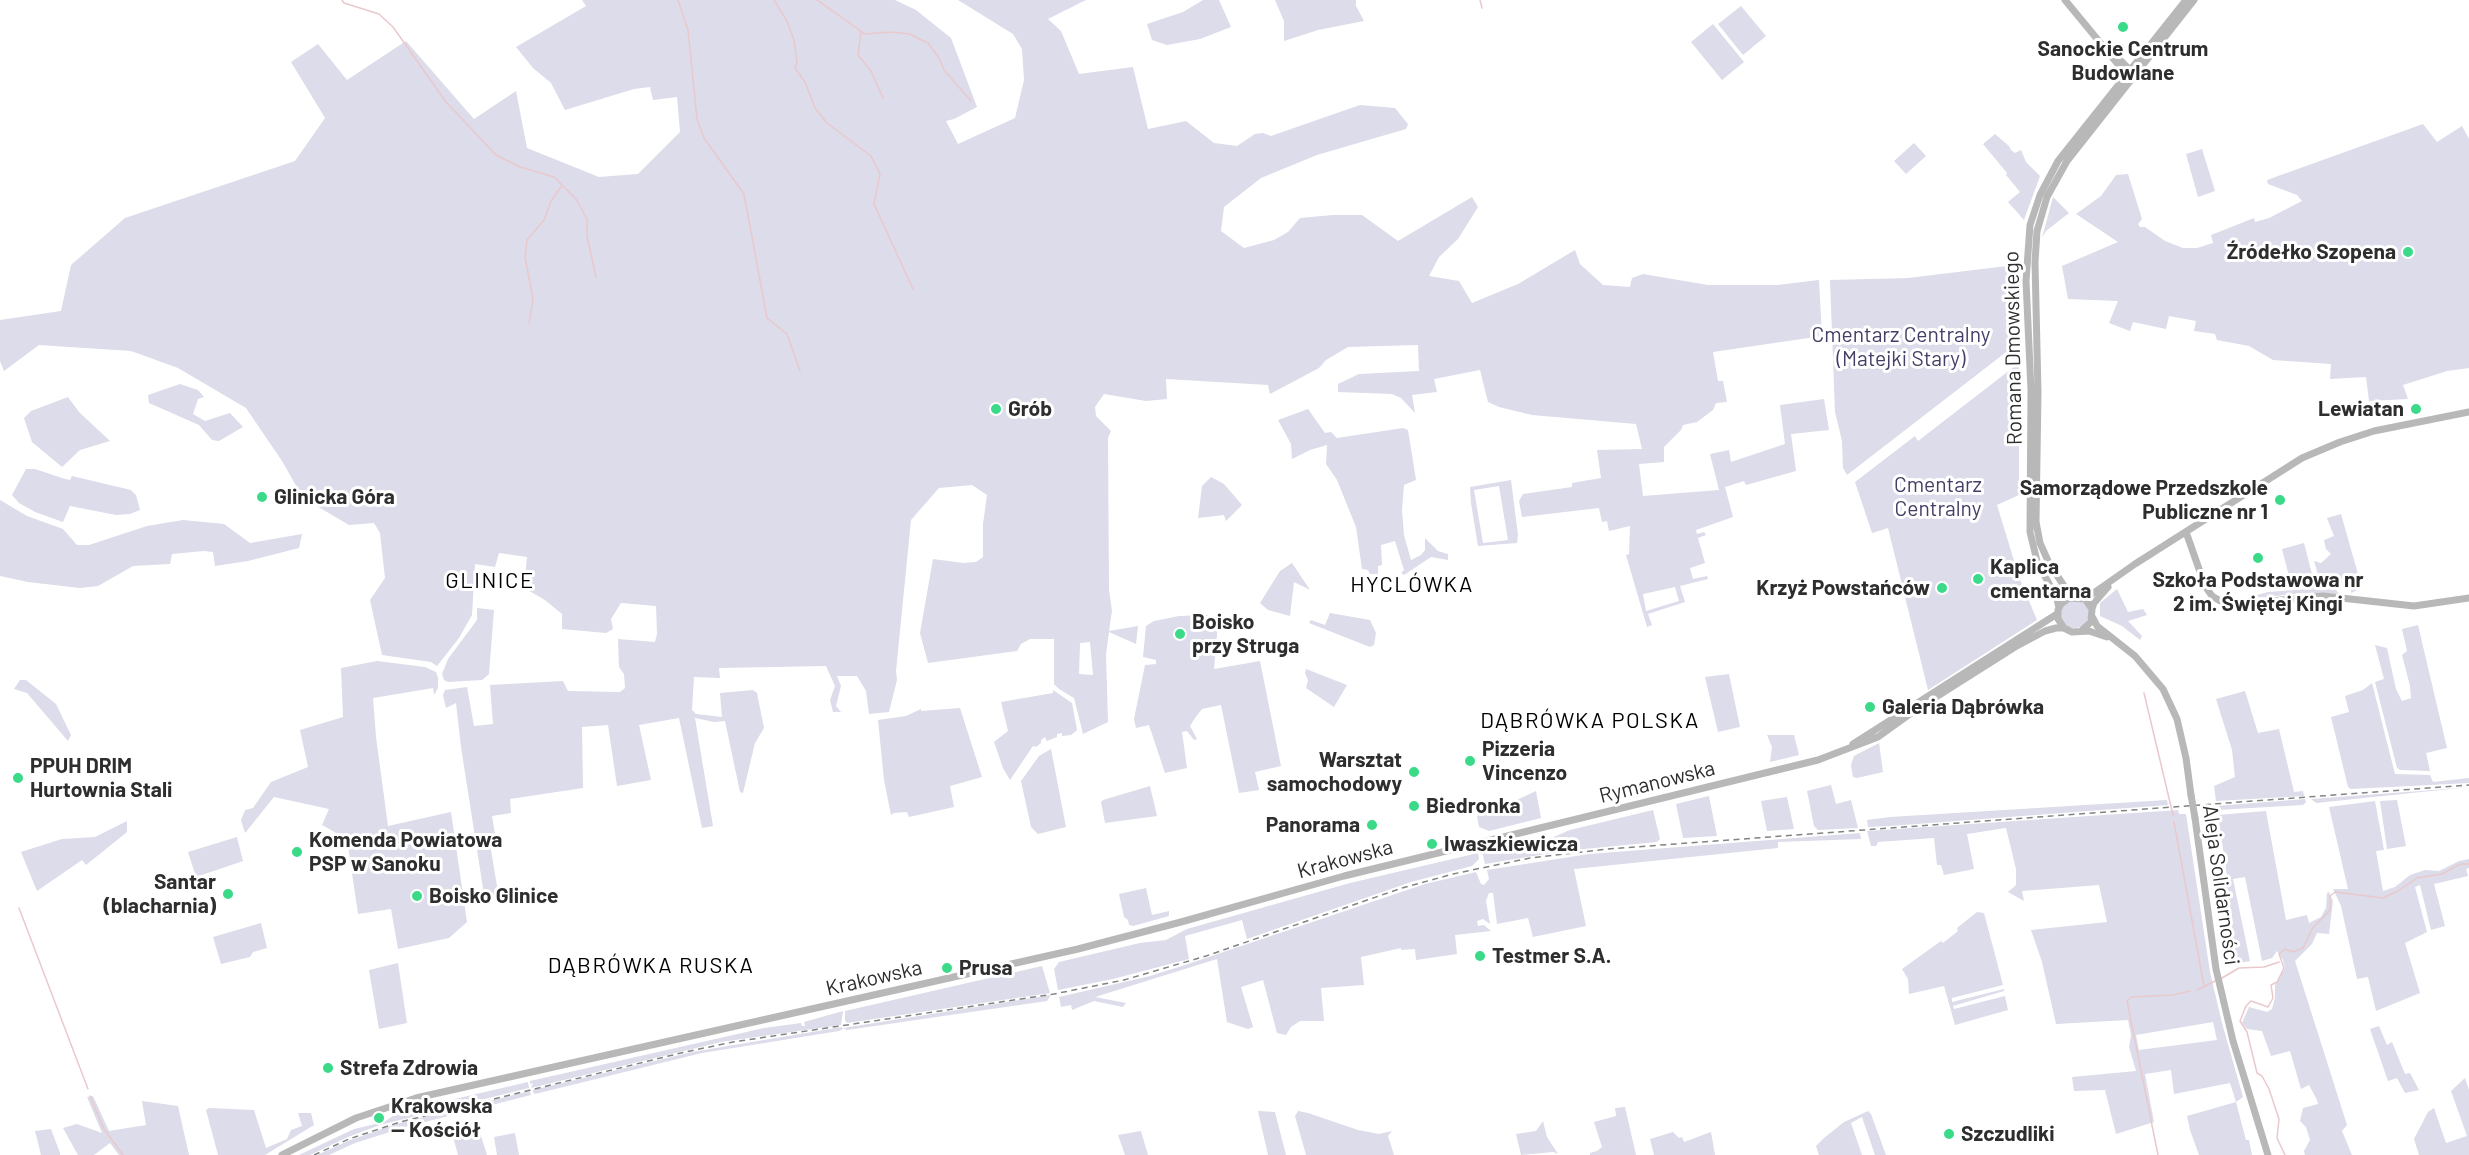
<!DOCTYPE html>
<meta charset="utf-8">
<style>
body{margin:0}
canvas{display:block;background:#fff}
</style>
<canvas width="2469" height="1155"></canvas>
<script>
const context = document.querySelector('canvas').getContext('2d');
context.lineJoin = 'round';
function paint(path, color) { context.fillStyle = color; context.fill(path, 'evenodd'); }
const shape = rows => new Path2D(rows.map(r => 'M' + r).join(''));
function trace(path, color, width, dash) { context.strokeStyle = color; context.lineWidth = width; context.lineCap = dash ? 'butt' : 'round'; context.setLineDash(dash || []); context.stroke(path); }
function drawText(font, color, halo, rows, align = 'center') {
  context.font = font + ' Barlow,sans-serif'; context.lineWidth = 6; context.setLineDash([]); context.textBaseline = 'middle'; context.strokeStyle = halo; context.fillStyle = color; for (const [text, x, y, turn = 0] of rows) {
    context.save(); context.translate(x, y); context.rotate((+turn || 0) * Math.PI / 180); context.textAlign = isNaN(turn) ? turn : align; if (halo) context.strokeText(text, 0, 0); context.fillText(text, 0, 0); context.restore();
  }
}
paint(shape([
 [582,0,895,0,916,10,951,38,977,107,954,119,946,121,958,144,1015,118,1024,80,1022,49,1013,34,958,0,1086,0,1048,19,1061,31,1079,74,1133,67,1148,129,1186,121,1214,143,1237,146,1255,134,1263,133,1271,136,1360,105,1395,108,1408,124,1406,129,1317,155,1261,178,1224,207,1221,231,1244,248,1274,240,1288,232,1300,218,1333,215,1362,215,1398,241,1472,197,1478,207,1458,239,1439,257,1429,276,1459,281,1472,303,1518,284,1575,250,1580,264,1603,285,1630,287,1632,278,1643,274,1708,285,1777,285,1819,280,1822,336,1713,352,1718,381,1723,381,1727,402,1716,403,1713,410,1697,422,1683,425,1681,430,1664,447,1664,462,1639,464,1643,496,1719,490,1710,454,1729,450,1731,462,1785,444,1780,405,1824,399,1829,430,1791,434,1796,471,1746,485,1744,481,1725,487,1733,517,1696,530,1697,534,1704,532,1706,535,1698,538,1705,563,1690,568,1693,579,1707,576,1708,579,1680,586,1685,602,1648,614,1652,625,1647,627,1626,555,1629,554,1630,526,1609,531,1607,521,1602,522,1599,508,1522,517,1519,501,1523,494,1572,487,1572,483,1601,478,1597,450,1642,449,1636,424,1532,415,1499,407,1488,402,1480,370,1434,379,1437,392,1412,395,1415,413,1401,398,1392,394,1338,392,1338,384,1359,374,1419,371,1418,345,1348,347,1326,360,1319,368,1270,394,1268,385,1166,379,1167,399,1146,401,1104,394,1095,407,1096,416,1111,431,1108,438,1109,590,1112,611,1109,631,1138,626,1136,644,1109,632,1106,655,1108,722,1083,734,1074,698,1059,689,1054,684,1054,639,1030,639,1021,644,1017,651,928,663,920,633,933,559,964,563,976,562,983,557,983,524,987,495,972,485,939,488,911,520,896,671,897,680,889,712,869,714,866,691,857,676,837,676,841,686,836,706,841,712,833,712,830,700,835,686,826,666,719,668,720,678,694,677,692,710,696,714,722,717,720,693,753,690,757,693,764,728,755,743,743,793,740,792,725,721,714,722,695,718,713,826,702,828,679,718,639,725,651,780,617,786,608,725,582,727,583,788,510,799,511,813,492,816,495,834,489,838,498,892,485,901,461,747,456,703,446,708,443,695,445,690,467,687,474,726,493,724,490,685,563,681,568,691,620,692,625,688,624,674,619,667,618,639,655,642,657,634,656,606,621,603,611,619,613,629,606,633,562,629,562,614,545,600,524,588,527,557,499,553,495,567,475,564,472,615,459,638,437,666,431,662,382,655,370,600,385,578,380,533,374,523,349,525,303,498,282,461,246,408,178,368,131,351,39,345,4,371,0,361,0,320,61,311,71,265,125,218,295,161,325,118,291,62,318,44,347,80,406,41,474,119,516,91,527,148,599,177,638,174,680,132,677,97,653,100,650,87,634,89,565,110,551,83,533,68,516,47,586,6],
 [1675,587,1679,601,1646,611,1643,594],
 [1090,642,1093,675,1079,674,1080,643],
 [1203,0,1219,0,1231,27,1200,39,1167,45,1152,40,1147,24,1183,12],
 [1275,0,1356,0,1356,6,1364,21,1318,30,1284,41,1284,21],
 [1741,6,1766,36,1743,55,1718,24],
 [1713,24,1744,62,1722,80,1691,42],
 [2423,124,2437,142,2462,126,2469,139,2469,368,2447,371,2403,385,2408,399,2369,401,2366,377,2330,379,2331,364,2273,360,2249,346,2217,340,2215,334,2194,331,2196,321,2169,316,2166,329,2133,322,2130,331,2109,323,2118,301,2068,299,2062,266,2118,242,2076,214,2101,196,2116,175,2128,174,2142,219,2138,224,2140,227,2145,227,2165,241,2183,248,2197,248,2213,243,2211,235,2254,218,2255,222,2269,218,2302,201,2297,195,2268,184,2267,180],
 [1995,134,2009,146,2011,150,2015,153,2021,150,2026,162,2040,176,2024,220,2008,202,2020,192,2006,175,2007,173,1983,144],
 [1914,143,1926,156,1906,174,1894,161],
 [2202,149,2215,191,2198,197,2186,154],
 [2053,197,2069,213,2046,231,2042,238],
 [2007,266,2019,339,2014,346,1847,475,1843,468,1842,441,1835,412,1830,280,1908,278],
 [2019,363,2019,495,1997,505,2019,577,2037,620,1928,690,1888,528,1872,533,1855,482,1915,436,1918,441],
 [180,384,198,390,204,397,198,399,193,414,205,421,230,413,243,427,219,441,212,440,199,425,149,403,148,395],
 [68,397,79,412,110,441,80,450,62,467,32,442,24,418,31,411],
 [1308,409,1325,433,1331,432,1337,438,1403,428,1408,430,1416,480,1404,485,1402,510,1404,535,1411,560,1421,555,1425,550,1425,538,1438,551,1448,554,1448,560,1431,557,1404,575,1401,573,1404,570,1395,541,1381,545,1382,565,1378,566,1378,574,1370,574,1368,570,1362,569,1356,527,1337,480,1326,464,1327,445,1310,450,1292,459,1291,444,1278,420],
 [26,469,35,469,62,478,70,480,72,476,131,490,136,495,140,510,130,514,116,515,70,506,63,522,35,512,19,503,12,495],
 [1211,477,1224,484,1242,505,1226,521,1224,515,1198,518,1202,486],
 [1511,480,1518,535,1517,543,1478,546,1471,503,1470,487],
 [1499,486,1508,540,1483,543,1474,490],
 [0,500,27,516,63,529,77,545,89,545,147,526,183,520,224,524,250,543,302,534,299,548,248,561,215,566,213,552,204,551,172,554,170,564,133,566,98,586,80,588,28,582,0,576],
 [2341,514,2362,588,2351,593,2351,583,2336,586,2337,592,2343,594,2302,593,2259,598,2257,595,2268,592,2322,588,2314,561,2321,563,2331,554,2326,549,2324,540,2334,536,2327,518],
 [2304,543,2314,582,2292,588,2282,549],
 [1292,563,1310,590,1294,582,1290,616,1268,610,1260,603,1280,571],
 [2117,589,2128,612,2143,609,2147,615,2128,621,2142,636,2140,640,2122,626,2100,616,2100,603],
 '2061 614a14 14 0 1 1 28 0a14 14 0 1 1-28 0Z',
 [477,608,494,610,489,674,482,680,448,682,444,680,442,674,448,659,477,620],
 [1330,613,1370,620,1376,633,1374,645,1370,647,1309,623,1311,620,1325,625],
 [1210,615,1211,624,1218,623,1214,669,1260,661,1281,766,1255,772,1259,790,1239,793,1221,705,1202,709,1195,718,1190,726,1197,739,1194,740,1187,731,1182,732,1187,768,1165,773,1149,725,1136,728,1134,719,1145,665,1156,664,1156,660,1143,657,1146,626,1154,621,1179,616],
 [2418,625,2447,748,2426,753,2430,771,2400,770,2397,768,2375,682,2384,679,2375,645,2387,648,2396,689,2402,701,2411,698,2410,686,2402,655,2407,651,2402,629],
 [377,661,425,667,436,672,438,678,438,688,434,695,433,688,373,698,376,737,388,826,451,812,467,922,449,938,398,949,391,909,358,914,347,839,322,825,329,809,274,797,245,833,241,820,245,810,253,808,271,782,308,767,300,730,343,717,341,668],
 [1306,669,1347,685,1334,707,1306,688,1308,680,1305,673],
 [1729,674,1740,727,1718,732,1705,677],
 [20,680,26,680,56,704,71,735,68,741,27,693,14,689],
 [2372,683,2395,774,2430,775,2433,782,2469,778,2469,783,2351,789,2348,787,2331,717,2349,712,2345,696,2363,690],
 [1053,690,1072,703,1077,730,1071,735,1062,736,1062,733,1057,734,1057,737,1047,741,1045,737,1041,740,1041,743,1036,747,1033,746,1010,780,1003,768,994,742,1008,731,1001,702,1053,693],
 [2245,691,2258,733,2279,729,2294,792,2303,791,2304,796,2216,801,2214,786,2235,777,2232,750,2216,699],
 [960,708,982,777,950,786,954,807,909,817,907,812,894,813,891,815,884,780,878,720,906,716,921,709,921,711],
 [1767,735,1794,735,1799,755,1770,762,1772,747],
 [1879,743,1883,772,1857,778,1853,777,1851,765,1854,756],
 [1051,749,1066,827,1038,834,1031,827,1021,781,1039,756],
 [1831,785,1836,804,1851,800,1858,828,1818,830,1814,826,1807,791],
 [1150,786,1157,816,1105,823,1101,802,1103,800],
 [2469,787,2316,803,2311,799,2420,791],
 [1536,791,1541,818,1489,831,1479,827,1477,816,1493,811],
 [1709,796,1717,836,1683,838,1676,804],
 [1787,797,1794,829,1767,831,1761,801],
 [2305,799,2306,802,2303,805,2216,810,2216,806],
 [2167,800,2168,805,1890,826,1868,827,1867,820,1890,817],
 [2397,800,2406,846,2387,849,2380,801],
 [2375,801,2384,850,2376,851,2383,891,2395,887,2410,875,2425,870,2439,871,2459,861,2469,859,2469,868,2466,869,2468,876,2434,884,2445,926,2431,930,2420,885,2415,887,2427,932,2405,943,2420,993,2376,1011,2368,977,2357,979,2341,906,2333,889,2348,889,2329,807],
 [1653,810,1660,839,1657,842,1563,851,1485,864,1482,851,1523,842,1547,840,1570,830],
 [2178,810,2179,814,2186,814,2210,972,2222,1023,2243,1097,2236,1102,2246,1140,2249,1140,2252,1155,2199,1155,2190,1130,2187,1116,2236,1102,2230,1083,2174,1094,2171,1070,2145,1074,2154,1122,2116,1134,2105,1090,2074,1091,2072,1077,2136,1071,2129,1047,2131,1035,2128,1020,2056,1024,2042,962,2031,930,2107,922,2099,885,2022,891,2024,901,2008,892,2016,885,2016,869,2006,828,1967,834,1974,869,1944,875,1941,865,1937,865,1934,838,1878,842,1876,846,1871,846,1867,831],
 [2213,1022,2217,1040,2139,1050,2136,1035],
 [2266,811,2286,920,2307,915,2309,923,2321,917,2326,908,2327,893,2329,892,2333,901,2329,934,2317,933,2312,944,2295,961,2347,1125,2342,1131,2352,1155,2305,1155,2304,1151,2310,1140,2306,1127,2300,1121,2303,1108,2318,1104,2317,1100,2309,1085,2301,1089,2290,1051,2271,1056,2262,1031,2247,1029,2242,1023,2249,1007,2267,1012,2272,1009,2275,998,2275,985,2285,968,2283,960,2277,951,2272,958,2262,961,2245,877,2233,879,2250,961,2230,965,2220,890,2227,876,2218,815],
 [127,821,127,832,86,865,82,860,37,891,21,852,62,839,95,837],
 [1860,833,1861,839,1778,842,1778,848,1574,869,1586,926,1533,937,1528,918,1497,924,1493,893,1489,893,1486,901,1490,924,1483,919,1477,921,1478,926,1484,925,1491,931,1455,935,1457,954,1416,960,1415,949,1401,950,1401,948,1361,957,1364,985,1321,988,1324,1021,1300,1021,1291,1027,1286,1035,1277,1033,1263,980,1241,987,1253,1027,1248,1029,1227,1022,1217,959,1095,997,1126,1003,1123,1007,1094,1001,1072,1010,1071,1005,1061,1007,1059,997,1150,976,1185,965,1425,884,1476,872,1481,884,1484,885,1489,879,1487,870,1589,854],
 [237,837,243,861,196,877,188,852],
 [1478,853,1479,859,1472,866,1411,882,1247,939,1242,920,1185,936,1189,959,1113,979,1058,990,1054,969,1059,962,1140,943,1166,940,1187,929,1350,883],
 [1146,888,1152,915,1169,911,1169,916,1133,926,1129,925,1128,920,1124,917,1119,894],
 [1977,912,1984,913,2003,985,1952,998,1952,1002,2004,989,2004,991,1953,1006,1954,1009,2005,996,2008,1010,1955,1025,1944,986,1909,994,1908,979,1902,969,1941,941,1943,943,1958,931,1957,928],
 [261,923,267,948,253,952,250,957,221,964,213,937],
 [398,963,407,1023,379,1029,369,970],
 [1042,966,1050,993,847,1023,845,1020,845,1011],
 [1051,995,1047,1001,847,1030,843,1028],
 [843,1011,841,1025,721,1042,531,1088,533,1083,530,1084,530,1081,764,1028,801,1023,802,1026,805,1026,804,1022],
 [2379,1026,2387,1045,2392,1042,2405,1074,2410,1073,2419,1090,2405,1093,2397,1078,2388,1081,2370,1029],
 [842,1027,843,1029,839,1031,702,1053,535,1094,533,1092,533,1090,692,1052],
 [2465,1078,2469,1090,2469,1155,2419,1155,2414,1139,2428,1112,2434,1108,2446,1143,2467,1136,2451,1091],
 [528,1082,529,1088,380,1125,348,1137,310,1155,299,1155,354,1129,384,1122,399,1112],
 [530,1091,531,1095,409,1126,355,1143,329,1155,317,1155,348,1141,396,1124],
 [93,1096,109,1131,146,1125,142,1101,178,1106,189,1155,119,1155,110,1143,94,1155,78,1155,63,1128,77,1124,102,1133,87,1097],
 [1625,1107,1636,1155,1590,1155,1590,1153,1597,1151,1602,1147,1594,1122,1616,1116,1615,1108],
 [209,1108,254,1110,266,1148,287,1139,291,1130,302,1126,298,1113,311,1113,314,1125,265,1155,218,1155,206,1110],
 [1258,1111,1275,1112,1286,1155,1268,1155],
 [1298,1111,1308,1113,1358,1130,1379,1134,1392,1131,1388,1136,1394,1155,1306,1155,1295,1116],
 [1868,1111,1871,1114,1886,1155,1875,1155,1862,1117,1851,1123,1862,1155,1819,1155,1816,1146,1824,1138,1844,1122],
 [476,1120,487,1155,458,1155,450,1126,453,1125,458,1137,476,1133,474,1122],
 [1543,1121,1547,1137,1558,1154,1553,1152,1521,1155,1516,1134,1536,1131],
 [51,1129,60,1153,60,1155,41,1155,35,1131],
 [1141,1131,1148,1155,1125,1155,1118,1135],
 [1673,1132,1679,1138,1682,1137,1684,1142,1711,1132,1715,1155,1654,1155,1650,1139],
 [515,1133,519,1155,497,1155,494,1137]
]), '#dcdcea');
trace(shape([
 [342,0,344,3,379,14,393,27,446,102,496,155,520,167,554,177,576,199,587,219,587,236,596,277],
 [678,0,688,30,697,119,704,138,744,194,767,318,787,334,800,371],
 [774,0,787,21,794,40,797,63,795,68,805,82,815,108,827,123,871,156,880,174,874,204,913,289],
 [817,0,865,34,891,32,909,34,928,43,939,58,944,70,971,101],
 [1480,0,1482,8],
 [861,31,858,55,871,71,883,98],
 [529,324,533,299,525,257,527,240,544,220,551,201,561,187],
 [2144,693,2173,815],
 [2174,822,2204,986],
 [19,908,88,1089],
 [2222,978,2239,968,2264,967,2279,962],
 [2197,990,2215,981],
 [90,1096,104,1129,123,1155],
 [2158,1155,2127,1001,2131,997,2173,995,2190,991],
 [2285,1155,2277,1138,2279,1119,2269,1089,2262,1076,2257,1073,2247,1032,2240,1021,2246,1006,2251,1001,2268,1007,2273,998,2271,985,2277,982,2284,968,2279,954,2285,949,2293,952,2303,948,2312,929,2330,910,2330,896,2335,892,2383,898,2398,891,2417,878,2442,874,2460,864,2469,864]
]), '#e9c9cb', 1.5);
trace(shape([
 [2065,0,2126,74],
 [2110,50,2132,72],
 [2186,532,2205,586,2212,596,2222,602,2239,604,2323,596,2414,606,2469,598],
 [2074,597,2066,589,2049,563,2040,543,2036,522,2038,392,2035,262,2037,231,2047,197,2067,161,2194,0],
 [2085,599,2135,564,2302,458,2340,442,2374,431,2469,412],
 [2059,608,2057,599,2037,561,2030,532,2031,390,2026,281,2030,225,2040,195,2058,161,2186,0],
 [2092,609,2094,603,2108,587],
 [2093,618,2097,626,2135,656,2163,689,2177,719,2186,758,2191,795],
 [2081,631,2091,622,2092,609,2085,599,2069,598,2061,604,2058,610,2058,619,2064,628,2072,632,2089,631,2107,637],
 [1853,744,2057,614],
 [2195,818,2216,969,2233,1041,2268,1155],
 [282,1155,356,1118,416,1098,1078,949,1181,922,1344,876,1818,760,1878,737,1917,709,2015,647,2045,631,2056,628,2064,628]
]), '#b8b8b8', 7);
trace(shape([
 [314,1155,349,1139,400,1122,685,1052,733,1042,1054,994,1124,980,1206,956,1402,888,1453,874,1530,858,1608,849,2469,785]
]), '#838383', 1.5, [6, 4.5]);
trace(shape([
 [2191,795,2195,818]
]), '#b8b8b8', 7);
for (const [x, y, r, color] of [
 [2123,27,6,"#3ada88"],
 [2408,252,6,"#3ada88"],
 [996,409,6,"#3ada88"],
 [2416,409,6,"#3ada88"],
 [262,497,6,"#3ada88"],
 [2280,500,6,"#3ada88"],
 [2258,558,6,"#3ada88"],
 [1978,579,6,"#3ada88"],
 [1942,588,6,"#3ada88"],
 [1180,634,6,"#3ada88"],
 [1870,707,6,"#3ada88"],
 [1470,761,6,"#3ada88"],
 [1414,772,6,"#3ada88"],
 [18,778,6,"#3ada88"],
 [1414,806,6,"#3ada88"],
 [1372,825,6,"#3ada88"],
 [1432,844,6,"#3ada88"],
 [297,852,6,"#3ada88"],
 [228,894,6,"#3ada88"],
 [417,896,6,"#3ada88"],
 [1480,956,6,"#3ada88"],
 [947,968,6,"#3ada88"],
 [328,1068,6,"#3ada88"],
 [379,1118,6,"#3ada88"],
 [1949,1134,6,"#3ada88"]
]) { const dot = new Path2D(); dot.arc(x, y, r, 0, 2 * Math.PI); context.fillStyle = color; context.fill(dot); trace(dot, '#fff', 2); }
drawText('bold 21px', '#2e2e2e', '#fff', [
 ["Sanockie Centrum",2123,49,"center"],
 ["Budowlane",2123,73,"center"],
 ["Źródełko Szopena",2396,252,"right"],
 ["Grób",1008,409],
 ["Lewiatan",2404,409,"right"],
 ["Samorządowe Przedszkole",2268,488,"right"],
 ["Publiczne nr 1",2268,512,"right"],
 ["Glinicka Góra",274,497],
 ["Kaplica",1990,567],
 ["cmentarna",1990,591],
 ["Szkoła Podstawowa nr",2258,580,"center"],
 ["2 im. Świętej Kingi",2258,604,"center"],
 ["Krzyż Powstańców",1930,588,"right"],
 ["Boisko",1192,622],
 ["przy Struga",1192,646],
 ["Galeria Dąbrówka",1882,707],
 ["Pizzeria",1482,749],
 ["Vincenzo",1482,773],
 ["Warsztat",1402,760,"right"],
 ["samochodowy",1402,784,"right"],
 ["PPUH DRIM",30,766],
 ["Hurtownia Stali",30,790],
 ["Biedronka",1426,806],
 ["Panorama",1360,825,"right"],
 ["Komenda Powiatowa",309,840],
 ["PSP w Sanoku",309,864],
 ["Iwaszkiewicza",1444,844],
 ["Santar",216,882,"right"],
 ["(blacharnia)",216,906,"right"],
 ["Boisko Glinice",429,896],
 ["Testmer S.A.",1492,956],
 ["Prusa",959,968],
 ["Strefa Zdrowia",340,1068],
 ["Krakowska",391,1106],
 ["— Kościół",391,1130],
 ["Szczudliki",1961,1134]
], 'left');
drawText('21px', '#423e66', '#fff', [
 ["Cmentarz Centralny",1901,335],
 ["(Matejki Stary)",1901,359],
 ["Cmentarz",1938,485],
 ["Centralny",1938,509]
]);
drawText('21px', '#2e2e2e', '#fff', [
 ["Romana Dmowskiego",2013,348,-91],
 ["Rymanowska",1657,782,-14],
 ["Krakowska",1345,859,-15],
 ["Aleja Solidarności",2221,885,82],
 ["Krakowska",874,978,-13]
]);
context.letterSpacing = '1.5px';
drawText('22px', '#000', '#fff', [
 ["GLINICE",490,581],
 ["HYCLÓWKA",1412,585],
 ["DĄBRÓWKA POLSKA",1590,721],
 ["DĄBRÓWKA RUSKA",651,966]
]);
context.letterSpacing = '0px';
</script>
